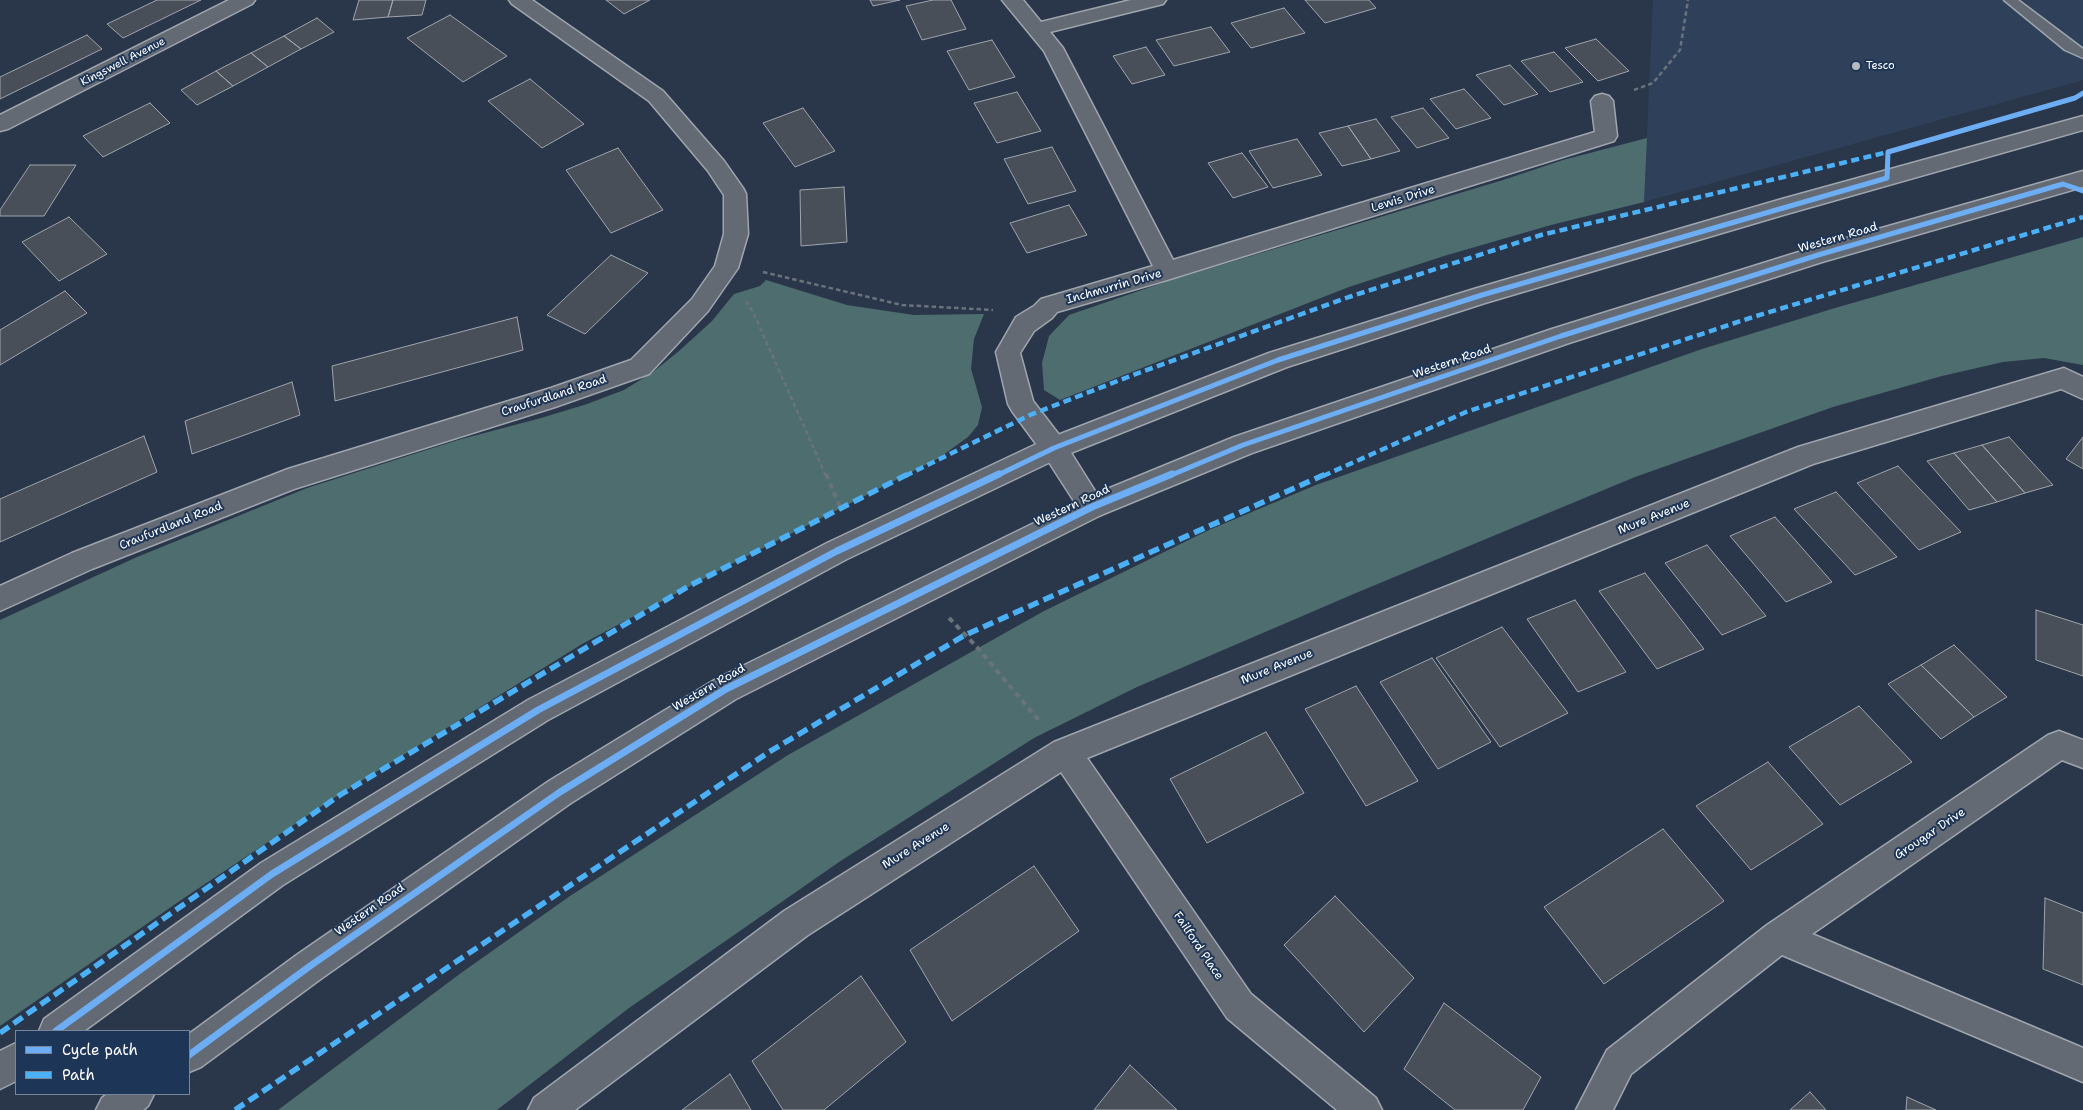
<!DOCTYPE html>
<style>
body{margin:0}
#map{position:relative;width:2083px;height:1110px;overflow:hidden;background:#2a374a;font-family:"Shantell Sans",sans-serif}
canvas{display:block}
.legend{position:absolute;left:15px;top:1030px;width:175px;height:65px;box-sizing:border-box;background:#1d3557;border:1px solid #77869a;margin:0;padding:6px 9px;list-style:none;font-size:15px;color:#fff}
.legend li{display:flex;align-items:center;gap:10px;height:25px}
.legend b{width:25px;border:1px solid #77869a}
</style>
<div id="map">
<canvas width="2083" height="1110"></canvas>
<ul class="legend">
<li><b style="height:6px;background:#6dadf4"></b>Cycle path</li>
<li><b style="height:6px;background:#4cb0f7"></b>Path</li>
</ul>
</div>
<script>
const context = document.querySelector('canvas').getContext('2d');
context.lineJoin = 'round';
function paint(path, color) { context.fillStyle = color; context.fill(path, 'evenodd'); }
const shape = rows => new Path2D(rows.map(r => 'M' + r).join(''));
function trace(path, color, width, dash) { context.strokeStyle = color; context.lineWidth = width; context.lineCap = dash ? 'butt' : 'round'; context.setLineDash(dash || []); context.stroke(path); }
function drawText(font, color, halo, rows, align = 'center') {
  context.font = font + ' "Shantell Sans",sans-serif'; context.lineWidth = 4; context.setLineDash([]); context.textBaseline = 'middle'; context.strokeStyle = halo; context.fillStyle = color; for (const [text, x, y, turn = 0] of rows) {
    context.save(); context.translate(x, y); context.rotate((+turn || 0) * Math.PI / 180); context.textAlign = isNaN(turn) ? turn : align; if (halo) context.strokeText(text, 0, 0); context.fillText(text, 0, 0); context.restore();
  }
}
paint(shape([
 [1653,0,2083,0,2083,80,1644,202]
]), '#2f415a');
paint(shape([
 [1647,138,1644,202,1551,225,1444,256,1349,287,1060,400,1044,390,1042,363,1049,336,1069,315,1168,281,1503,180,1563,160],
 [2083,237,2083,365,2044,358,2003,362,1942,376,1833,407,1635,477,1356,593,1137,687,1034,738,842,860,629,1008,497,1110,278,1110,461,973,570,896,788,755,1044,611,1209,530,1316,485,1702,349,1835,308],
 [766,280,847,305,914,315,984,314,974,339,971,369,982,407,978,425,968,437,939,458,722,569,582,644,334,798,184,898,0,1026,0,620,137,557,307,488,458,440,541,418,587,404,624,390,653,372,679,351,712,321,734,294,760,286]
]), '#4e6d6f');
const building = shape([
 [157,0,201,0,123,38,107,24,157,0],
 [359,0,393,0,388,17,353,20,359,0],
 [393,0,426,0,422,15,388,17,393,0],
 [606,0,650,0,624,14,606,0],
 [870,0,900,0,873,6,870,0],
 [933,0,951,0,966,29,922,40,906,6,933,0],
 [1305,0,1369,0,1376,8,1325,23,1305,0],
 [1284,8,1305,33,1251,48,1231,23,1284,8],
 [450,15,507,56,463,82,407,38,450,15],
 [317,18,334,32,301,49,284,36,317,18],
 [1211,27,1230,52,1174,66,1156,40,1211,27],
 [87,35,102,49,0,99,0,77,87,35],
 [284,36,301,49,268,67,251,53,284,36],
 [1596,39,1629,71,1598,81,1565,48,1596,39],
 [992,40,1015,77,969,90,947,51,992,40],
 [1146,47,1165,75,1132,84,1113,56,1146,47],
 [1554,52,1583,82,1550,92,1521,61,1554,52],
 [251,53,268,67,233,86,216,71,251,53],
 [1510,65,1538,94,1504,105,1476,75,1510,65],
 [216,71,233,86,197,105,181,90,216,71],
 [530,79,584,124,542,148,488,101,530,79],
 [1464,89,1491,118,1456,129,1430,99,1464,89],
 [1017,92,1041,131,997,143,974,103,1017,92],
 [150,103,170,123,103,157,83,136,150,103],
 [803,108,835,151,795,167,763,123,803,108],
 [1423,108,1449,138,1417,148,1391,117,1423,108],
 [1376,119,1400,151,1371,159,1348,126,1376,119],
 [1348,126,1371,159,1342,166,1319,133,1348,126],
 [1297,139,1322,175,1273,188,1249,151,1297,139],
 [1052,147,1076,191,1028,204,1004,159,1052,147],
 [618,148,663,210,611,233,566,170,618,148],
 [1242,153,1268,187,1233,198,1208,163,1242,153],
 [30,165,76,165,44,216,0,216,0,210,30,165],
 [844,187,847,242,801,246,800,190,844,187],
 [1069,205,1087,235,1027,253,1010,223,1069,205],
 [69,217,107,254,59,281,22,242,69,217],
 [611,255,648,273,585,334,547,315,611,255],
 [65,291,87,313,0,365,0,330,65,291],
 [517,317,523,350,335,401,332,366,517,317],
 [292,382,300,415,192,454,185,421,292,382],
 [144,436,157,472,0,542,0,499,144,436],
 [2009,437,2053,485,2025,493,1982,445,2009,437],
 [2083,437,2083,469,2066,459,2083,437],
 [1982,445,2025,493,1997,502,1954,453,1982,445],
 [1954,453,1997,502,1969,510,1927,461,1954,453],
 [1898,466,1961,532,1919,550,1857,483,1898,466],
 [1836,492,1897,557,1855,575,1794,509,1836,492],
 [1775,517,1832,582,1786,602,1730,536,1775,517],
 [1707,545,1766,616,1722,635,1665,563,1707,545],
 [1645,573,1704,649,1657,669,1599,591,1645,573],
 [1575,600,1626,672,1578,692,1527,619,1575,600],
 [2036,610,2083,625,2083,676,2036,660,2036,610],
 [1502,627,1568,713,1500,747,1436,658,1502,627],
 [1954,645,2007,697,1974,717,1921,665,1954,645],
 [1432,658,1491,742,1438,769,1380,682,1432,658],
 [1921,665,1974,717,1941,739,1888,684,1921,665],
 [1356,686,1418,781,1366,806,1305,709,1356,686],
 [1859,706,1912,762,1840,805,1789,747,1859,706],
 [1266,732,1304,793,1207,843,1170,779,1266,732],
 [1768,762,1823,824,1751,870,1696,806,1768,762],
 [1663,829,1724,901,1604,984,1544,907,1663,829],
 [1034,866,1079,931,952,1021,910,950,1034,866],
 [1335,896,1414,978,1364,1032,1284,945,1335,896],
 [2045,898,2083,913,2083,985,2043,969,2045,898],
 [861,976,906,1042,824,1110,783,1110,752,1061,861,976],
 [1444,1003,1541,1077,1523,1110,1455,1110,1404,1069,1444,1003],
 [1130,1065,1177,1110,1094,1110,1130,1065],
 [730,1074,751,1110,682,1110,730,1074],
 [1810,1092,1826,1110,1790,1110,1810,1092],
 [1907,1097,1936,1110,1906,1110,1907,1097]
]);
paint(building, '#484f59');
trace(building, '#9fa5ae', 1);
const lane = shape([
 [2004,0,2018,0,2083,49,2083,58,2065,50,2004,0]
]);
const street = shape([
 [229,0,255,0,252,4,8,129,0,131,0,115,229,0],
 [509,0,532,0,663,91,724,161,743,188,746,194,748,234,738,268,708,311,649,374,555,407,294,489,92,569,0,611,0,586,72,553,288,469,551,388,631,360,692,299,715,266,724,234,724,195,708,171,649,101,512,4,509,0],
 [1002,0,1023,0,1041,22,1131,0,1166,0,1163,4,1050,32,1063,48,1173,260,1595,132,1591,101,1595,96,1602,94,1609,96,1613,101,1617,136,1614,141,1167,280,1057,312,1052,318,1034,331,1020,353,1033,401,1063,440,1105,507,1101,515,1092,518,1083,515,1045,456,1012,411,1008,404,996,352,1016,317,1034,306,1041,299,1153,266,1044,51,1002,0],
 [2064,368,2083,377,2083,399,2061,389,1813,464,1087,758,1251,994,1376,1098,1382,1110,1337,1110,1227,1018,1061,772,808,935,575,1110,528,1110,534,1098,784,911,1054,742,1798,447,2064,368],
 [2059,731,2083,740,2083,768,2062,760,1812,934,2083,1048,2083,1082,1782,955,1631,1074,1613,1110,1576,1110,1607,1050,1767,925,2048,735,2059,731]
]);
const secondary = shape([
 [2083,116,2083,130,1783,215,1485,303,1287,367,1063,456,847,559,548,720,283,885,84,1031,39,1031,44,1019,261,863,528,700,827,543,1045,440,1269,353,1474,289,1782,199,2083,116],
 [2083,171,2083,187,1822,262,1569,343,1252,453,1101,515,736,699,571,803,322,978,201,1067,189,1072,189,1034,298,954,549,781,716,679,1083,499,1234,437,1552,329,1818,246,2083,171],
 [16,1043,16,1081,0,1089,0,1051,16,1043],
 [107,1094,154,1094,148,1106,143,1110,96,1110,102,1098,107,1094]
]);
trace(lane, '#9fa5ae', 3);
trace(street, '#9fa5ae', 3);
trace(secondary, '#9fa5ae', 3);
trace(shape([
 [1634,90,1653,83,1680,50,1688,0],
 [763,272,902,305,993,310],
 [746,301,754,314,826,476]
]), '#6a727c', 2.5, [4.5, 3]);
trace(shape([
 [826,474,841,509],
 [949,618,976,646,1041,723]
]), '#6a727c', 4, [5.5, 4.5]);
paint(lane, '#636a74');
paint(street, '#636a74');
paint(secondary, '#636a74');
trace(shape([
 [905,476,1030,415,1133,375,1349,297,1541,235,1888,152],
 [1323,476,1466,412,1753,317,2083,217]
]), '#4cb0f7', 4.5, [8, 4.5]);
trace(shape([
 [0,1033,340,795,689,586,908,474],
 [235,1110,769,752,965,635,1326,474]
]), '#4cb0f7', 5.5, [11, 5.5]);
trace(shape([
 [996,476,1054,448,1278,360,1482,295,1887,178,1888,152,2075,98,2083,93],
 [1169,476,1243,445,1561,336,1818,255,2063,184,2083,191]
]), '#6dadf4', 5);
trace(shape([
 [56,1031,272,874,538,710,837,551,999,474],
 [189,1055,310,966,560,792,726,689,1092,507,1172,474]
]), '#6dadf4', 7);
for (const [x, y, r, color] of [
 [1856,66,5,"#b4b9c0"]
]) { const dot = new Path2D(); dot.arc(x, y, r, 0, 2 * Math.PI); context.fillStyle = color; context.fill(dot); trace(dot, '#1d3557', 2); }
drawText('11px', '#fff', '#1d3557', [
 ["Kingswell Avenue",123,62,-27]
]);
drawText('11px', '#fff', '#1d3557', [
 ["Tesco",1866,66]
], 'left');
drawText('12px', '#fff', '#1d3557', [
 ["Lewis Drive",1403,199,-17],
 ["Western Road",1838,238,-16],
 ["Inchmurrin Drive",1114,287,-16],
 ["Western Road",1452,362,-19],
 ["Craufurdland Road",554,396,-18],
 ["Western Road",1072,506,-25],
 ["Mure Avenue",1654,517,-22],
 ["Craufurdland Road",171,526,-22],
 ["Mure Avenue",1277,667,-22],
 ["Western Road",709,688,-30],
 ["Grougar Drive",1930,834,-34],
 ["Mure Avenue",916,846,-32],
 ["Western Road",370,910,-35],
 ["Failford Place",1198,946,56]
]);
</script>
